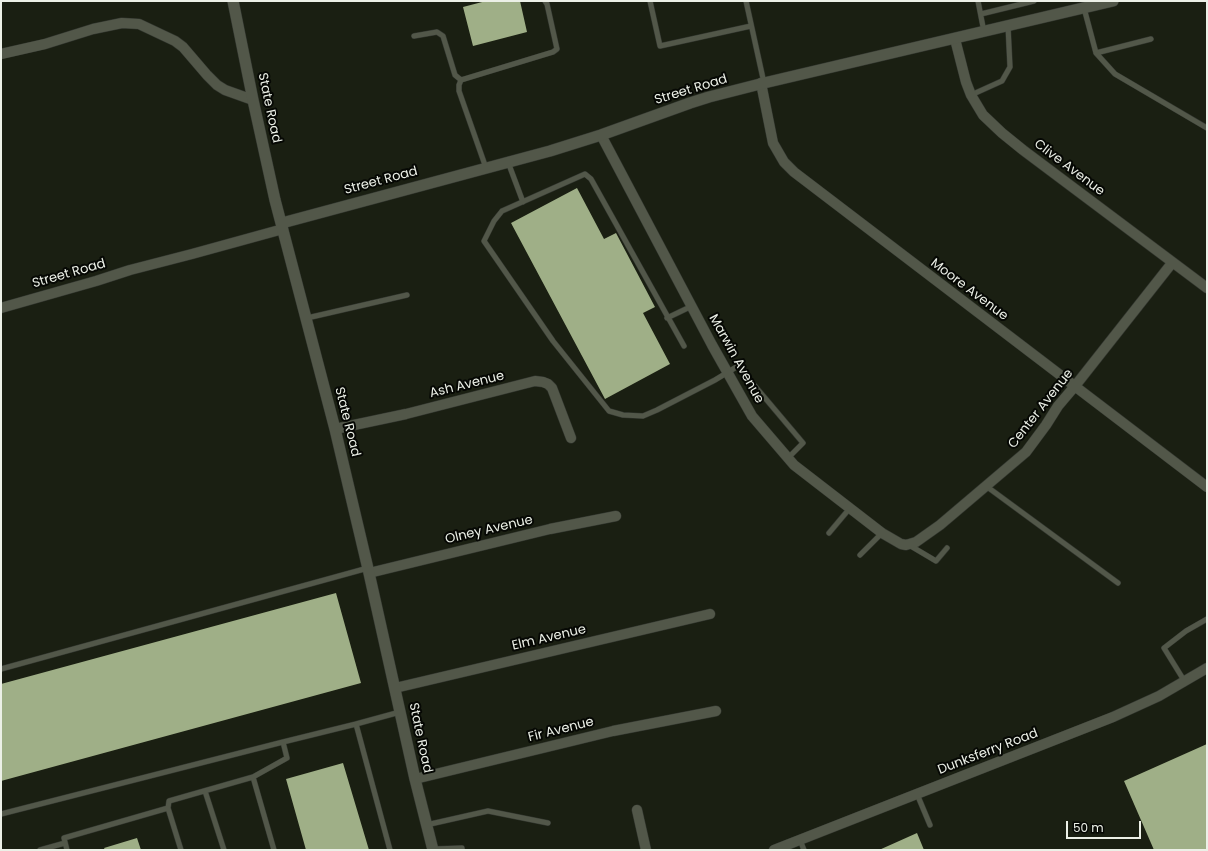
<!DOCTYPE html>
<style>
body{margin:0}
#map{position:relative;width:1208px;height:851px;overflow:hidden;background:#1a1f12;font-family:Poppins,sans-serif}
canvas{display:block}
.frame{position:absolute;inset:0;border:2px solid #ecf0e7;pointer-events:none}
.scale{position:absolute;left:1066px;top:821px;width:75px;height:18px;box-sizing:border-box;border:2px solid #ecf0e7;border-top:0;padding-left:5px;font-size:12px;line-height:14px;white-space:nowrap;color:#ecf0e7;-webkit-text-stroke:3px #060804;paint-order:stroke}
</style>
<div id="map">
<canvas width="1208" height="851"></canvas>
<div class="frame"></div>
<div class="scale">50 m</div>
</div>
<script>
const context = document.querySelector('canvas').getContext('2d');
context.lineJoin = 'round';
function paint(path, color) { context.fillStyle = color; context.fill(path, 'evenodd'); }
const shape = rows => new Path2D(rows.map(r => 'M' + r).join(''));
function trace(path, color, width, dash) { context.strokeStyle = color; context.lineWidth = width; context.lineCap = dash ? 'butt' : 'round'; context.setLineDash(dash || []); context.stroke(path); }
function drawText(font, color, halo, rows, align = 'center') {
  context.font = font + ' Poppins,sans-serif'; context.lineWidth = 4; context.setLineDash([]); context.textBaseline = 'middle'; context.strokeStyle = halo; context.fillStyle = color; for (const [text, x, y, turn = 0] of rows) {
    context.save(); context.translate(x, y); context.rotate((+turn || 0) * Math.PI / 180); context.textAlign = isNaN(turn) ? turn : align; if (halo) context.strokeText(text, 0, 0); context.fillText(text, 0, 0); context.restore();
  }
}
paint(shape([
 [486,1,520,1,527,32,473,46,463,7],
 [577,188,604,239,616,233,655,307,643,313,670,364,605,399,511,223],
 [336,593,361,683,1,781,1,684],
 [1207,744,1207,850,1154,850,1124,781],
 [343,763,369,850,306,850,286,779],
 [917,833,924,850,879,850],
 [137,838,141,850,105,850,104,848]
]), '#9faf87');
const service = shape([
 [650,1,660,46,751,26],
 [746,1,764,83],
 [978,1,984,32],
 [1084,8,1096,53,1151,39],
 [981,14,1034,1],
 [414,36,437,32,443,36,455,75,461,80],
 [1096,53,1115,74,1207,128],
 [971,95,1002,81,1010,67,1008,26],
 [508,162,523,202],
 [486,168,459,91,459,85,461,80,553,52,557,49,547,4,545,1],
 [307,318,407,295],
 [667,318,692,306],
 [684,346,591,179,585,174,502,211,494,221,484,241,553,341,609,411,623,415,643,416,657,410,715,380,738,366,803,443,788,458],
 [986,486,1118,583],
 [829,533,850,508],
 [909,545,936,561,947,548],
 [860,555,882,533],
 [1,669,368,568],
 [1185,682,1164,648,1186,631,1207,619],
 [253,777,287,758,283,742,356,724],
 [205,791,224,850],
 [917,794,930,825],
 [1,814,283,742],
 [426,825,488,811,548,823],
 [800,840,804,850],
 [433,849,462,848,462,850],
 [40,850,65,843],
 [67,850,64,838,168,808],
 [181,850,168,808,169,801,253,777,274,850],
 [390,850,356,724,400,712]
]);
const minor = shape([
 [955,39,966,82,971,95,983,115,1002,133,1023,150,1207,288],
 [1,54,45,44,93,29,122,23,139,24,175,41,183,47,207,75,217,85,225,90,253,100],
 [761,83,773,143,784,162,794,172,1207,487],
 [601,135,712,345,752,416,794,465,882,533,901,544,906,545,916,542,940,525,1026,452,1046,425,1058,406,1075,386,1172,263],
 [1,308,96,281,130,270,192,254,283,229],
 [335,429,406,414,535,381,543,382,548,384,552,388,571,438],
 [369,573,550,529,616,516],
 [395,688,710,614],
 [415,779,613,731,716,711],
 [637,810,646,850],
 [774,850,1113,717,1159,696,1207,668]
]);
const secondary = shape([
 [233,1,253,100,275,200,335,429,369,573,415,779,433,850],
 [282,223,550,151,601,135,690,103,709,97,764,83,1113,1]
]);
trace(service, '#333730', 6);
trace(minor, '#333730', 11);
trace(secondary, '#333730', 12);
trace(service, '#525749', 5);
trace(minor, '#525749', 10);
trace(secondary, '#525749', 11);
drawText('13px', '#ecf0e7', '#060804', [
 ["Street Road",691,90,-17],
 ["State Road",269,108,78],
 ["Clive Avenue",1069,168,37],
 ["Street Road",381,181,-15],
 ["Street Road",69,274,-16],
 ["Moore Avenue",969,290,37],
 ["Marwin Avenue",736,359,61],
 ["Ash Avenue",467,385,-14],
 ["Center Avenue",1041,409,-52],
 ["State Road",347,422,76],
 ["Olney Avenue",489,530,-13],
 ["Elm Avenue",549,638,-13],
 ["Fir Avenue",561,730,-14],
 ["State Road",420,738,78],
 ["Dunksferry Road",988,752,-21]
]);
</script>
